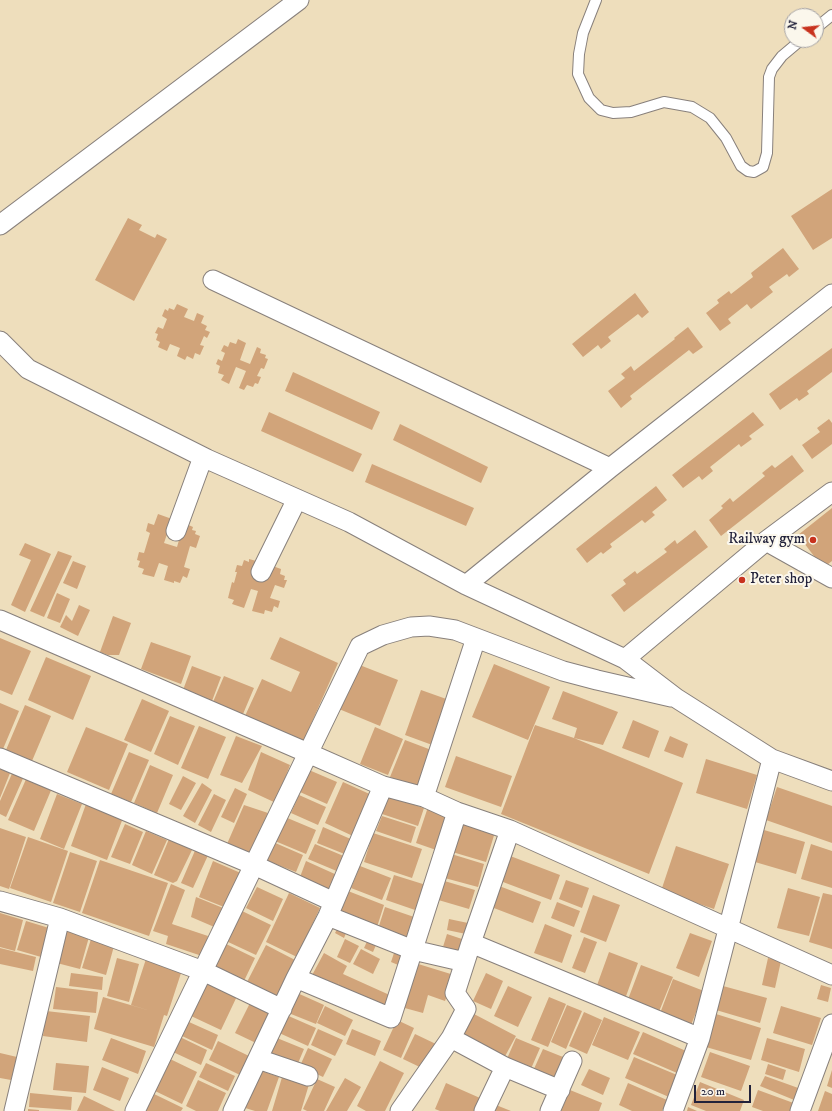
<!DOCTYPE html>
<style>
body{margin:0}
#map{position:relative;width:832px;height:1111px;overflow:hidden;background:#eedebc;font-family:"IM FELL DW Pica",serif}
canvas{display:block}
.north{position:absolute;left:784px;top:8px;width:40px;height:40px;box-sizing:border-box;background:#fbf7ec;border:1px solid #a4a2a5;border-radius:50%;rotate:285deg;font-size:11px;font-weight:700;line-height:16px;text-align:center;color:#22223b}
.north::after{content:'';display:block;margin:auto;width:14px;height:18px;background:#c8321e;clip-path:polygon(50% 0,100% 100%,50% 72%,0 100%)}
.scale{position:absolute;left:694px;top:1085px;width:57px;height:18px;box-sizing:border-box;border:2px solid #22223b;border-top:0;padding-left:5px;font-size:12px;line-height:14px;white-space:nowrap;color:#22223b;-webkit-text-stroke:3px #fbf7ec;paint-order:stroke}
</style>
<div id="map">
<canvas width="832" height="1111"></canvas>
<div class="north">N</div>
<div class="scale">20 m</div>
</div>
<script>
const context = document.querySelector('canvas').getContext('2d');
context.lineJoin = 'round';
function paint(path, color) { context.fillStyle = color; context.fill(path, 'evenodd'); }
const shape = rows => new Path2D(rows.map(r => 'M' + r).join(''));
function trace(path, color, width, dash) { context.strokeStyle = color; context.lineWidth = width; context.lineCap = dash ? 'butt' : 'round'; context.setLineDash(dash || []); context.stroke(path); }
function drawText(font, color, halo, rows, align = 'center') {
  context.font = font + ' "IM FELL DW Pica",serif'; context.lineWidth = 4; context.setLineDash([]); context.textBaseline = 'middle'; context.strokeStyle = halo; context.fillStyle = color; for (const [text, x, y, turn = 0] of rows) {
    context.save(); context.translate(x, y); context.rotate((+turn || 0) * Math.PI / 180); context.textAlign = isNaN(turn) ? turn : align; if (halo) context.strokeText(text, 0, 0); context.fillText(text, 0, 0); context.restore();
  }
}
paint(shape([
 [832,189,832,238,813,250,791,216],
 [128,218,142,225,139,230,155,238,157,234,167,239,134,301,95,280],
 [783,248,799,269,789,277,787,274,769,287,773,292,751,309,747,304,728,319,731,323,720,331,706,313,719,303,717,300,729,291,731,294,753,277,751,273],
 [635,293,649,312,642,318,638,314,608,337,611,341,601,349,598,345,583,357,572,344],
 [177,304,188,309,184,317,194,321,197,313,204,316,201,323,207,326,205,330,210,332,207,338,204,336,200,345,204,346,200,355,195,353,193,359,187,356,185,360,177,356,180,348,170,344,167,351,158,347,160,342,156,340,158,334,155,333,158,327,163,329,167,319,162,316,165,309,168,311,169,308,174,310],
 [688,327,703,347,693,354,689,350,630,396,632,399,621,408,608,391,625,378,621,374,631,366,634,371,675,339,674,338],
 [238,339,246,343,240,360,250,364,257,347,261,349,260,353,266,355,265,358,268,359,264,369,261,368,257,376,261,377,258,384,255,383,253,387,247,385,244,390,239,388,246,371,236,367,229,384,221,380,224,375,218,373,220,366,216,364,218,359,222,361,225,353,221,351,224,345,228,347,230,342,236,344],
 [832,348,832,372,807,391,809,394,799,401,797,398,780,410,769,394],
 [293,372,380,412,372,430,285,391],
 [269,412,362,454,353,472,261,431],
 [753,412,764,425,749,436,752,439,741,447,739,444,710,467,713,471,702,480,699,476,683,488,672,475],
 [829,419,832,423,832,444,812,459,802,445,820,432,817,428],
 [400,424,488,467,481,483,393,440],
 [792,455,804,471,721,536,709,520,723,508,721,506,730,498,733,502,765,476,762,473,772,465,775,468],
 [372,464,474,508,466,526,365,482],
 [656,486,667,500,652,512,655,515,645,523,642,520,610,544,612,547,603,554,601,552,587,563,576,549],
 [832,508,832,561,823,568,798,535],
 [158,514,172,519,164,543,177,547,184,523,193,527,192,530,196,531,195,534,200,536,196,548,190,546,184,567,190,569,187,578,183,576,180,583,174,581,174,583,164,580,168,566,159,563,154,577,142,574,144,569,138,567,140,561,137,560,139,552,144,553,150,533,146,531,148,523,154,525],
 [695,530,708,547,624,612,611,595,626,584,623,580,635,571,637,574,667,552,664,549,675,540,677,544],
 [25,543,51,554,25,612,11,605,31,560,19,555],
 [58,551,72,556,44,617,30,611],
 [249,559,260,562,255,580,262,582,267,564,281,569,280,574,285,576,284,580,287,580,284,588,275,585,270,598,280,601,278,608,274,606,272,612,265,610,264,614,252,611,258,591,251,589,244,608,232,604,234,600,228,598,232,582,234,583,237,572,235,572,237,565,242,566,244,560,249,562],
 [73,561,86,566,77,589,63,583],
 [57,593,70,599,60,623,47,618],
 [79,605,90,610,78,636,60,627,66,615,72,621],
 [113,616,131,623,119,655,108,655,100,652],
 [280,637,338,663,303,742,245,716,262,679,291,692,300,672,270,659],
 [0,638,31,651,12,695,0,690],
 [151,642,191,656,181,684,141,669],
 [46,657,91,676,73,720,28,700],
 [357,664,398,680,380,726,339,709],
 [494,664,550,687,528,740,472,717],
 [192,666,221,677,212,701,183,690],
 [224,676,254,688,243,714,213,702],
 [421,690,452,701,435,746,405,735],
 [563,691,618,712,603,745,574,738,577,728,552,719],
 [142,699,169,711,151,752,124,740],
 [0,703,19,711,3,749,0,748],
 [25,705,51,716,32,761,6,750],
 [170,716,195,726,178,765,154,754],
 [633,720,659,731,649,758,622,748],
 [535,725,574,738,683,783,649,874,501,814],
 [199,726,226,737,208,779,181,768],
 [86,727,128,744,109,790,67,772],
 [375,727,403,739,388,775,360,764],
 [236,736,262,746,242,783,220,775],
 [670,736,688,744,683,758,664,751],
 [405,740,434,751,419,788,390,777],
 [129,752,149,760,131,802,111,794],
 [261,752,290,765,276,803,248,790],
 [456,756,512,776,501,807,445,787],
 [706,759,757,775,747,809,696,793],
 [150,765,173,775,157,813,134,803],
 [0,769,10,773,0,798],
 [14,769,25,774,6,817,0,814,0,801],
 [309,770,337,782,327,804,300,792],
 [183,776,196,783,181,810,169,804],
 [27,777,52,788,34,831,8,820],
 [343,782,374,796,355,837,325,823],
 [202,783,212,790,195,823,183,816],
 [777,787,832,806,832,843,766,820],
 [235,788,247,794,234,823,221,817],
 [57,794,82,804,64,849,40,839],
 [214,794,226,800,211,832,198,825],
 [299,795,326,807,318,825,291,813],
 [388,796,424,808,418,826,382,814],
 [86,804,123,818,107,860,71,846],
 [244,805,268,813,249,855,227,844],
 [428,807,451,815,439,851,416,843],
 [382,816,416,827,411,843,376,831],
 [285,817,316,830,306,854,275,841],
 [458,822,495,832,486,862,449,851],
 [125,824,143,832,130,864,111,857],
 [323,827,353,840,347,855,317,843],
 [0,828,26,837,9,889,0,886],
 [764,830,805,842,796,874,755,862],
 [146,831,167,840,152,874,132,865],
 [373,833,422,849,412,878,364,862],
 [28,837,68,851,51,902,10,888],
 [169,839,192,850,177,881,173,883,154,875],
 [273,842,303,855,296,872,265,860],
 [315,844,346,857,339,872,308,859],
 [811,844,832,851,832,888,801,879],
 [197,846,210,851,193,888,181,883],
 [676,846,729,864,714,909,661,891],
 [70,852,97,861,80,912,53,903],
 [448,853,484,864,478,887,441,877],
 [505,854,560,875,551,900,495,879],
 [100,860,168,883,149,936,82,913],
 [213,861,243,874,229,909,199,897],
 [306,861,337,875,331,890,300,877],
 [360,866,391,878,382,900,351,888],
 [394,875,426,885,418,911,386,900],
 [441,880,475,890,469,909,435,899],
 [566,880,589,888,582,908,559,899],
 [171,884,185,890,172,924,208,936,202,956,166,944,168,936,153,931],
 [494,884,541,902,533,923,486,905],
 [257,887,283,899,273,921,246,908],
 [788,888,820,897,809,936,777,928],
 [348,891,384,905,377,927,340,913],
 [289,893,320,908,297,957,266,942],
 [823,893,832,895,832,949,809,942],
 [593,895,620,905,606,942,580,932],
 [196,897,228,910,219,929,191,917],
 [557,902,580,911,574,927,551,918],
 [385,907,417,918,410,940,378,929],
 [240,910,271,925,256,955,226,941],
 [0,913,23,920,15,951,0,947],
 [449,919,468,923,466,934,447,930],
 [26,921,49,928,41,957,17,950],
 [340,924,348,928,344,938,335,933],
 [545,924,572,935,562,963,534,953],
 [62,930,89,937,80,969,53,962],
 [690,933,712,941,699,977,676,968],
 [447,934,465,940,460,956,442,950],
 [370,935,379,938,373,952,364,948],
 [584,937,597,942,585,973,572,968],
 [91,939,114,946,106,975,82,968],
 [345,939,359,946,350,963,337,957],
 [224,943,255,958,244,981,214,966],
 [266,945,297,961,278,998,247,982],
 [396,947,409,952,403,967,391,962],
 [0,948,36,957,33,971,0,964],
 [361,949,380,959,373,974,353,964],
 [609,952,638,963,625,999,596,988],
 [324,953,347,966,343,974,394,997,386,1014,335,990,339,982,333,992,310,979],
 [117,958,139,964,129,1002,107,996],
 [768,958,781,961,775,988,762,985],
 [146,959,182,970,167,1016,164,1015,154,1047,94,1029,103,997,151,1011,131,1005],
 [415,963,454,975,445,1001,428,995,423,1013,401,1007],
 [641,965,673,977,658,1014,627,1002],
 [71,973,103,977,102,990,69,986],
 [486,973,503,981,491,1009,473,1001],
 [210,978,239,992,221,1030,191,1016],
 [673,979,704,991,690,1028,659,1016],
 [821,985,831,988,828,1002,817,999],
 [508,986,532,997,518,1027,494,1016],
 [723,986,767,998,760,1023,716,1010],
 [56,987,98,992,96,1013,53,1009],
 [295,992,324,1005,316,1024,286,1012],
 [549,997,566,1004,548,1047,531,1040],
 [251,1001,272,1011,256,1043,235,1033],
 [567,1005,582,1011,566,1049,551,1042],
 [325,1006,353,1020,345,1036,317,1023],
 [781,1006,821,1018,812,1045,773,1033],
 [46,1011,90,1016,87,1042,43,1036],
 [584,1012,602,1020,587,1054,569,1046],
 [284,1014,316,1028,308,1046,277,1032],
 [474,1014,516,1036,503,1060,461,1038],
 [716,1014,761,1028,751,1060,706,1047],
 [604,1017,640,1032,628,1060,592,1045],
 [397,1020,414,1028,401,1058,383,1050],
 [189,1022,218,1035,212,1050,182,1036],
 [318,1029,343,1040,335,1056,311,1045],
 [352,1029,381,1041,375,1056,346,1044],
 [643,1032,686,1051,677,1073,633,1054],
 [415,1034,438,1045,426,1070,403,1059],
 [272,1036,304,1049,296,1068,264,1055],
 [180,1037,207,1050,201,1065,173,1052],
 [111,1038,146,1051,138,1074,102,1060],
 [516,1038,540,1048,530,1071,506,1061],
 [767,1038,805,1049,799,1072,761,1060],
 [218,1041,249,1056,240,1075,209,1060],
 [308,1048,332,1059,323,1077,300,1066],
 [543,1049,568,1059,558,1082,533,1071],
 [710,1052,750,1066,741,1091,701,1077],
 [0,1053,17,1057,11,1080,0,1078],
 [634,1057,677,1075,669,1097,625,1078],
 [168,1058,197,1072,182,1104,153,1090],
 [380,1061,404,1073,385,1111,366,1111,357,1106],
 [56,1063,89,1066,86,1093,53,1090],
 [206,1063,235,1076,228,1091,199,1077],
 [768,1064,786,1070,783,1080,765,1074],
 [102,1067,129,1078,120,1101,93,1090],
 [256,1069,279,1077,267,1111,255,1111,242,1107],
 [589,1069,610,1078,603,1095,581,1085],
 [832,1070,832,1088,827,1086],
 [283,1074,310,1081,301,1111,272,1111],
 [765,1076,801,1089,799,1102,760,1086],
 [345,1078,361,1087,347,1111,326,1111],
 [317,1079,335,1087,324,1111,307,1111,303,1109],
 [198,1080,226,1093,218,1111,196,1111,186,1106],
 [700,1082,744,1100,740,1111,706,1111,691,1105],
 [446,1083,480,1098,474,1111,440,1111,435,1109],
 [628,1083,667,1100,662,1111,632,1111,619,1105],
 [570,1090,602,1103,599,1111,561,1111],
 [758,1090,799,1105,797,1111,763,1111,752,1107],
 [825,1091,832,1094,832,1111,818,1111],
 [30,1093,72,1097,71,1110,29,1107],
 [152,1093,183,1108,181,1111,144,1111],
 [84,1096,115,1111,77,1111],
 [491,1103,511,1111,488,1111],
 [688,1107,697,1111,687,1111],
 [28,1109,39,1110,39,1111,28,1111]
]), '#d1a47a');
const lane = shape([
 [596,0,583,33,579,54,578,74,589,98,601,110,613,113,631,112,664,102,692,107,710,118,726,138,741,166,748,171,754,172,763,167,767,153,769,77,772,69,782,56,801,40],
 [816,28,832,15]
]);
const street = shape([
 [0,225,299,0],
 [213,280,610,468],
 [0,341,28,369,207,459,349,522,466,585,625,659,676,698,772,759,832,781],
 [176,531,203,457],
 [766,541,832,578],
 [261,572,297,499],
 [466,585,610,468,832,294],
 [0,620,308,753,383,786,424,797,457,812,510,830,832,975],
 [625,659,766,541,832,492],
 [0,758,254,865,334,902],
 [424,797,476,638],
 [0,901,60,918,203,971,282,1009],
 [328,916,413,950,465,962],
 [471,943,700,1038],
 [296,978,391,1018,457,812],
 [451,1038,505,1067,560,1090],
 [258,1059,308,1076],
 [14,1111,60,918],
 [135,1111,360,646,383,635,411,627,429,626,455,630,563,671,597,680,671,697],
 [233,1111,296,978,328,916,383,786],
 [400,1111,451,1038,466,1009,455,993,471,943,510,830],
 [484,1111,505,1067],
 [550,1111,572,1061],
 [673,1111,700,1038,772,759],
 [800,1111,832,1024]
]);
trace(lane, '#88807c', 12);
trace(street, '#88807c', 21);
trace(lane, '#fff', 10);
trace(street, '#fff', 19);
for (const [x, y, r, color] of [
 [813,540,4,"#c8321e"],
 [742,580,4,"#c8321e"]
]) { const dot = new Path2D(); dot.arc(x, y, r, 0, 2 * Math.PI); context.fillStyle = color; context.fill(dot); trace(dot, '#fbf7ec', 1.5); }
drawText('15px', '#22223b', '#fbf7ec', [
 ["Railway gym",805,540],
 ["Peter shop",750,580,"left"]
], 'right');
</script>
